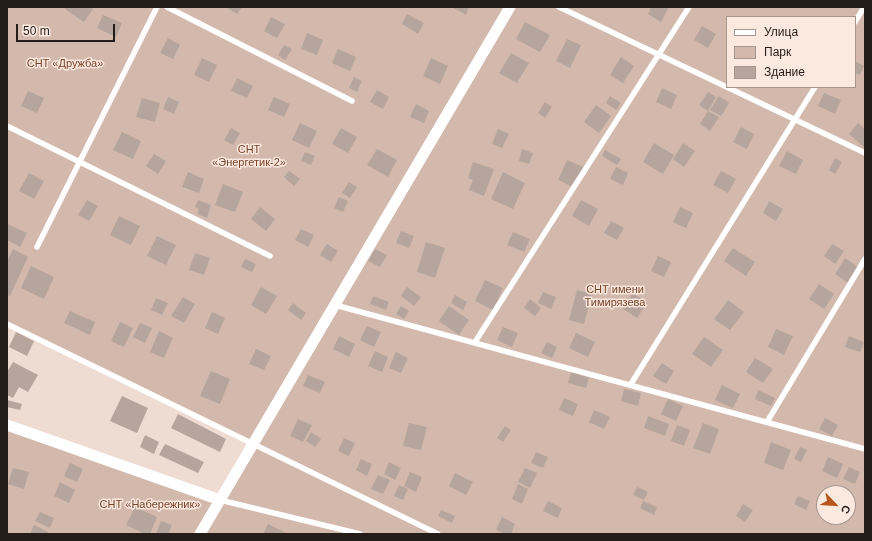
<!DOCTYPE html>
<meta charset="utf-8">
<style>
body{margin:0}
#map{position:relative;width:872px;height:541px;overflow:hidden;background:#eedbd2;font-family:Arial,sans-serif}
canvas{display:block}
.frame{position:absolute;inset:0;border:8px solid #241d1a;pointer-events:none}
.legend{position:absolute;left:726px;top:16px;width:130px;height:72px;box-sizing:border-box;background:#fbe8df;border:1px solid #a59790;margin:0;padding:5px 7px;list-style:none;font-size:12px;color:#241d1a}
.legend li{display:flex;align-items:center;gap:8px;height:20px}
.legend b{width:20px;border:1px solid #a59790}
.north{position:absolute;left:816px;top:485px;width:40px;height:40px;box-sizing:border-box;background:#fbe8df;border:1px solid #a59790;border-radius:50%;rotate:115deg;font-size:11px;font-weight:700;line-height:16px;text-align:center;color:#241d1a}
.north::after{content:'';display:block;margin:auto;width:14px;height:18px;background:#b7551a;clip-path:polygon(50% 0,100% 100%,50% 72%,0 100%)}
.scale{position:absolute;left:16px;top:24px;width:99px;height:18px;box-sizing:border-box;border:2px solid #241d1a;border-top:0;padding-left:5px;font-size:12px;line-height:14px;white-space:nowrap;color:#241d1a;-webkit-text-stroke:3px #fbe8df;paint-order:stroke}
</style>
<div id="map">
<canvas width="872" height="541"></canvas>
<div class="frame"></div>
<ul class="legend">
<li><b style="height:5px;background:#fff"></b>Улица</li>
<li><b style="height:11px;background:#d3b9ac"></b>Парк</li>
<li><b style="height:11px;background:#b6a59c"></b>Здание</li>
</ul>
<div class="north">С</div>
<div class="scale">50 m</div>
</div>
<script>
const context = document.querySelector('canvas').getContext('2d');
context.lineJoin = 'round';
function paint(path, color) { context.fillStyle = color; context.fill(path, 'evenodd'); }
const shape = rows => new Path2D(rows.map(r => 'M' + r).join(''));
function trace(path, color, width, dash) { context.strokeStyle = color; context.lineWidth = width; context.lineCap = dash ? 'butt' : 'round'; context.setLineDash(dash || []); context.stroke(path); }
function drawText(font, color, halo, rows, align = 'center') {
  context.font = font + ' Arial,sans-serif'; context.lineWidth = 3; context.setLineDash([]); context.textBaseline = 'middle'; context.strokeStyle = halo; context.fillStyle = color; for (const [text, x, y, turn = 0] of rows) {
    context.save(); context.translate(x, y); context.rotate((+turn || 0) * Math.PI / 180); context.textAlign = isNaN(turn) ? turn : align; if (halo) context.strokeText(text, 0, 0); context.fillText(text, 0, 0); context.restore();
  }
}
paint(shape([
 [7,7,865,7,865,534,7,534,7,425,220,500,253,444,7,324],
 [727,17,855,17,855,87,727,87],
 [824,493,848,493,848,517,824,517]
]), '#d3b9ac');
paint(shape([
 [66,7,90,7,93,9,84,22,65,9],
 [226,7,242,7,237,14],
 [452,7,469,7,466,15],
 [651,7,669,7,661,22,648,14],
 [407,14,424,23,418,34,402,24],
 [103,15,122,23,116,37,97,28],
 [271,17,285,24,277,38,264,31],
 [525,22,550,35,540,52,516,39],
 [702,26,716,34,708,48,694,40],
 [307,33,323,40,317,55,301,49],
 [168,38,180,45,173,59,160,53],
 [567,39,581,45,570,68,556,61],
 [284,45,292,49,285,60,278,55],
 [338,49,356,57,350,71,332,63],
 [511,53,529,63,517,83,499,73],
 [621,57,634,66,623,83,610,75],
 [202,58,217,65,209,82,194,75],
 [431,58,448,66,440,84,423,76],
 [855,61,864,66,860,75,855,73],
 [354,77,362,81,357,92,349,88],
 [237,78,253,86,247,98,231,91],
 [662,88,677,95,671,109,656,102],
 [377,90,389,97,383,109,370,102],
 [28,91,44,98,37,113,21,106],
 [708,92,716,97,708,111,699,105],
 [824,93,841,100,835,114,818,106],
 [610,96,621,103,616,110,606,103],
 [719,96,729,103,721,116,710,110],
 [168,97,179,102,174,114,163,109],
 [274,97,290,104,284,117,268,110],
 [142,98,160,103,155,122,136,117],
 [545,102,552,107,545,118,538,113],
 [416,104,429,111,424,123,410,117],
 [596,105,611,116,599,133,584,122],
 [708,111,719,117,710,131,700,124],
 [300,123,317,131,309,148,292,140],
 [858,123,865,129,865,148,849,134],
 [741,127,754,134,747,149,733,142],
 [231,128,240,133,233,145,224,140],
 [341,128,357,137,348,153,332,144],
 [498,129,509,134,502,148,492,144],
 [122,132,141,141,133,159,113,150],
 [654,143,674,155,663,174,643,162],
 [683,143,695,151,684,167,673,159],
 [377,149,397,160,388,177,367,165],
 [522,149,533,153,529,164,519,161],
 [605,150,621,159,617,165,602,156],
 [787,151,803,160,796,174,779,166],
 [305,152,315,156,311,165,301,161],
 [154,154,166,161,158,174,146,166],
 [835,158,842,162,835,174,829,170],
 [567,160,583,167,573,187,558,180],
 [473,162,494,169,484,196,469,190,473,180,468,178],
 [616,167,628,173,623,185,610,179],
 [289,171,300,179,294,186,284,177],
 [721,171,736,179,728,193,713,185],
 [188,172,204,179,199,193,182,187],
 [503,172,525,183,513,209,491,199],
 [29,173,44,181,34,199,19,191],
 [349,182,357,187,350,198,342,193],
 [223,184,243,192,235,212,215,205],
 [339,197,348,201,343,212,334,208],
 [87,200,98,206,89,221,78,215],
 [198,200,211,205,207,218,197,214,199,209,195,207],
 [581,200,598,209,589,226,572,216],
 [769,201,783,209,776,221,763,213],
 [260,207,275,219,266,231,251,219],
 [680,207,693,213,686,228,673,222],
 [119,216,140,226,131,245,110,235],
 [611,221,624,228,617,240,604,233],
 [7,224,27,233,20,247,7,240],
 [301,229,314,235,308,247,295,240],
 [401,231,414,236,409,248,396,243],
 [513,232,530,239,524,252,507,245],
 [157,236,176,245,166,265,147,256],
 [426,242,445,248,435,278,417,272],
 [327,244,338,251,331,262,320,255],
 [832,244,844,251,835,264,824,256],
 [733,248,755,262,746,276,724,261],
 [13,249,28,257,10,296,7,295,7,261],
 [375,249,387,255,380,267,368,261],
 [195,253,210,258,204,275,189,270],
 [658,256,671,262,664,277,651,271],
 [845,258,858,267,848,283,835,274],
 [245,259,256,264,252,272,241,267],
 [31,266,54,277,44,299,21,288],
 [485,280,503,288,493,310,475,301],
 [819,284,834,294,824,309,809,299],
 [261,287,277,296,266,314,251,305],
 [407,287,421,297,414,306,401,296],
 [577,290,592,294,584,324,569,320],
 [543,292,556,297,551,309,538,303],
 [633,293,647,303,637,318,622,308],
 [455,295,467,302,463,310,451,303],
 [373,296,389,302,386,310,370,304],
 [183,297,195,304,184,323,171,316],
 [156,298,168,303,162,315,151,310],
 [530,299,541,308,535,316,524,308],
 [728,300,744,312,730,330,714,319],
 [293,303,306,313,301,320,288,310],
 [401,306,409,311,404,319,396,314],
 [449,306,469,320,459,335,439,321],
 [70,311,95,322,90,335,64,323],
 [212,312,225,318,218,334,205,328],
 [120,322,133,328,124,347,111,341],
 [140,323,152,328,145,343,133,337],
 [367,326,381,332,374,347,360,340],
 [503,327,518,333,512,347,497,340],
 [776,329,793,336,784,355,768,347],
 [159,331,173,338,164,358,150,352],
 [16,332,34,341,27,356,9,347],
 [576,333,595,342,588,357,569,348],
 [339,336,355,344,349,357,333,349],
 [849,336,864,342,860,352,845,347],
 [704,337,723,350,711,367,692,354],
 [547,342,557,347,552,358,541,353],
 [256,349,271,356,264,370,249,364],
 [375,351,388,357,382,372,368,366],
 [396,352,408,358,401,373,389,368],
 [755,358,773,369,763,383,746,372],
 [13,362,38,375,28,392,19,387,13,398,7,395,7,372],
 [662,363,674,371,666,384,653,376],
 [211,371,230,379,220,404,200,396],
 [571,372,589,378,586,388,568,383],
 [308,375,325,382,320,393,303,386],
 [722,385,740,394,733,408,715,400],
 [624,389,641,393,638,406,621,401],
 [758,390,775,398,771,406,755,399],
 [122,396,148,408,137,433,110,421],
 [564,398,578,404,573,416,559,410],
 [668,399,683,406,676,421,661,414],
 [7,400,22,404,20,410,7,407],
 [594,410,610,417,604,429,589,422],
 [178,414,226,439,220,452,171,428],
 [648,416,669,424,665,436,644,428],
 [825,418,838,425,832,436,819,429],
 [298,419,312,425,303,442,290,436],
 [409,423,427,427,421,450,403,446],
 [703,423,719,429,710,454,693,448],
 [677,425,690,430,684,446,671,441],
 [505,426,511,430,503,442,497,438],
 [311,432,321,439,315,447,306,441],
 [145,435,159,442,154,454,140,447],
 [344,438,355,443,349,456,338,451],
 [771,442,791,450,783,470,764,463],
 [165,444,204,462,198,473,159,455],
 [800,447,807,450,801,462,794,459],
 [536,452,548,457,543,468,531,463],
 [828,457,843,464,837,478,822,471],
 [361,459,372,464,367,476,356,470],
 [389,462,401,468,395,480,384,474],
 [70,463,83,469,77,482,64,476],
 [849,467,860,472,855,484,843,479],
 [13,468,29,472,24,489,8,484],
 [525,468,537,473,530,488,518,482],
 [410,472,422,477,416,492,404,486],
 [455,473,473,482,466,495,449,486],
 [378,475,390,480,383,494,371,489],
 [60,482,75,490,69,503,54,496],
 [518,484,528,489,522,504,512,499],
 [399,485,408,489,403,500,394,496],
 [637,487,648,492,644,500,633,495],
 [798,496,810,501,806,510,794,504],
 [548,501,562,508,558,518,543,511],
 [643,501,657,507,654,515,640,508],
 [743,504,753,510,745,522,736,516],
 [135,507,157,517,150,534,145,534,126,525],
 [441,510,455,516,452,523,438,516],
 [40,512,54,518,50,528,35,521],
 [502,517,515,524,511,534,505,534,496,530],
 [161,521,172,525,168,534,156,534],
 [268,524,286,533,285,534,263,534],
 [34,525,48,532,47,534,30,534]
]), '#b6a59c');
trace(shape([
 [167,7,352,101],
 [559,7,865,153],
 [855,22,864,7],
 [7,126,270,256],
 [37,247,157,7],
 [335,305,865,449],
 [7,324,438,534],
 [475,342,689,7],
 [631,384,815,87],
 [767,422,865,259],
 [220,500,360,534]
]), '#fff', 5.5);
trace(shape([
 [7,425,220,500,510,7],
 [200,534,220,500]
]), '#fff', 11);
drawText('11px', '#774328', '#fbe8df', [
 ["СНТ «Дружба»",65,64],
 ["СНТ",249,150],
 ["«Энергетик-2»",249,163],
 ["СНТ имени",615,290],
 ["Тимирязева",615,303],
 ["СНТ «Набережник»",150,505]
]);
</script>
